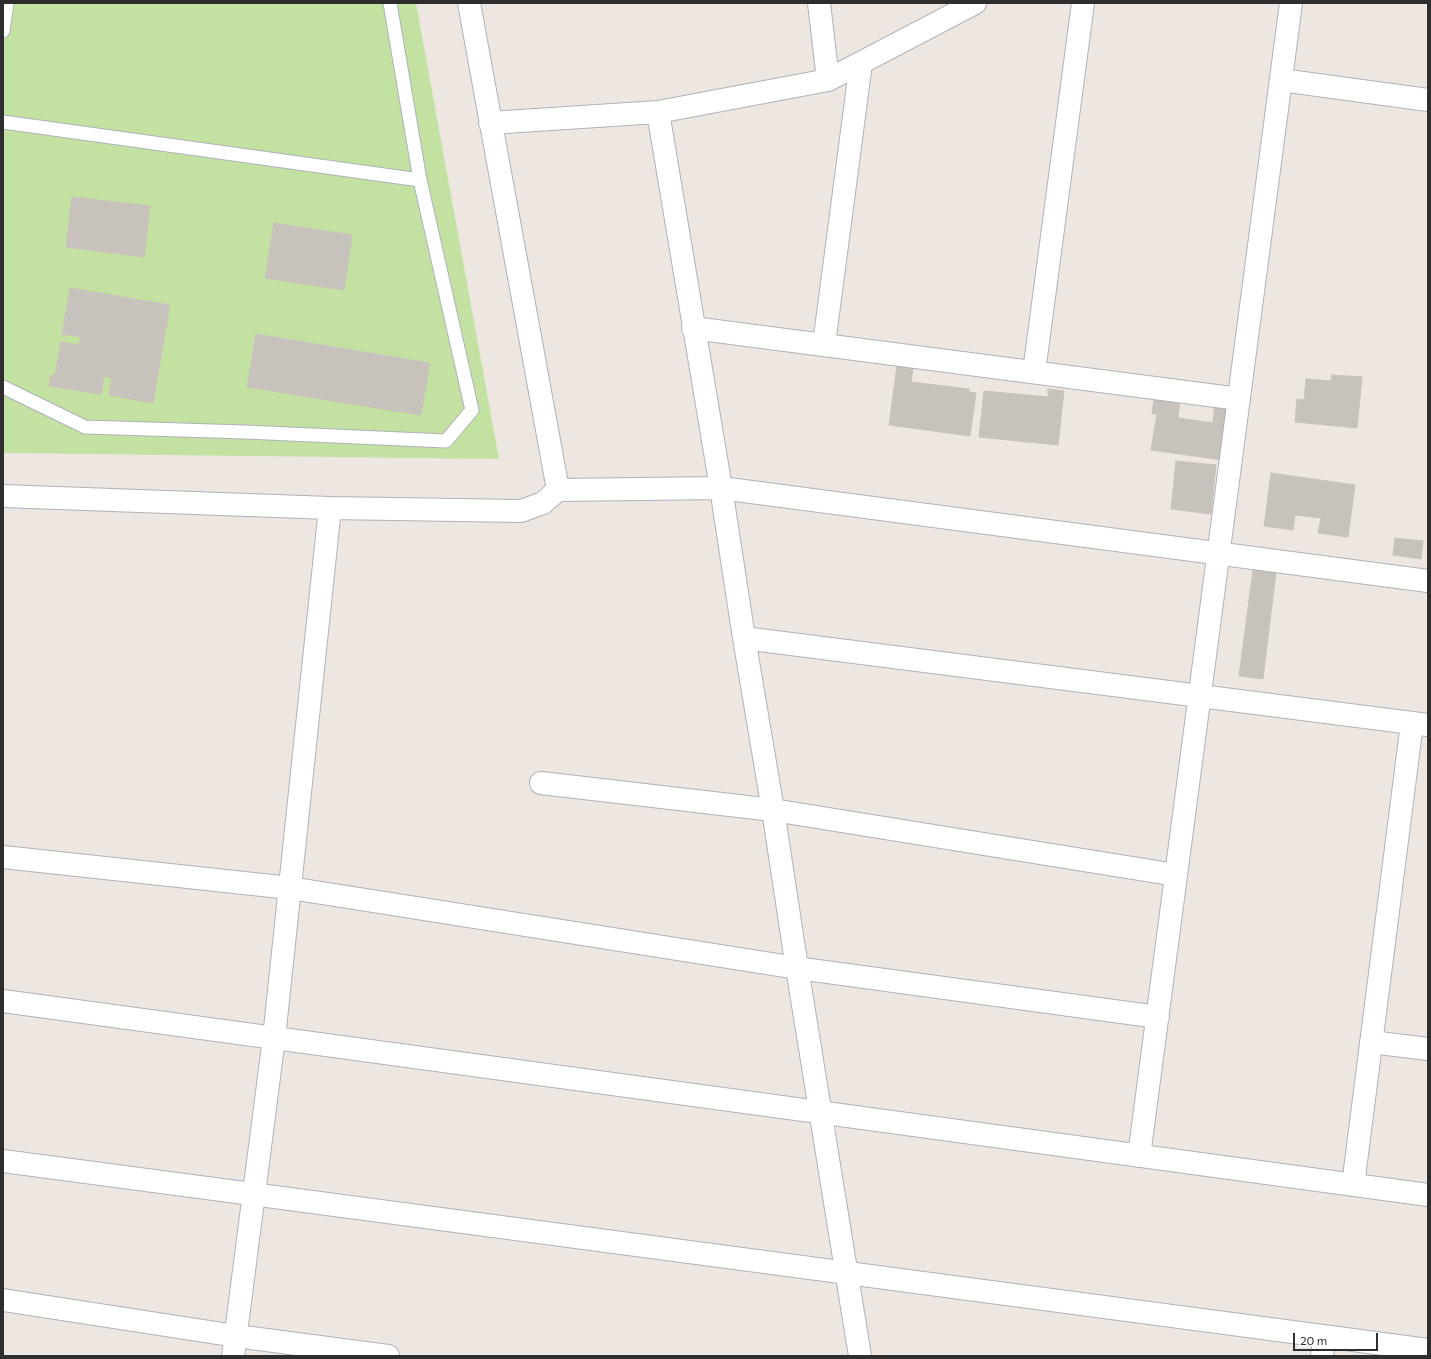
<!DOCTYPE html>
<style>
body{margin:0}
#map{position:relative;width:1431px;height:1359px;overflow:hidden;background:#eee6e1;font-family:Commissioner,sans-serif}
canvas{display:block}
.frame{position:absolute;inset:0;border:4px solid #2e2e2e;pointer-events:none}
.scale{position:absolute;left:1293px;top:1333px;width:85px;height:18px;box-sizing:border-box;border:2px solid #2e2e2e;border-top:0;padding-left:5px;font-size:12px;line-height:14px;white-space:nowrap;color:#2e2e2e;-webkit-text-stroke:3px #fff;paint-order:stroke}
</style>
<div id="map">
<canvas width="1431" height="1359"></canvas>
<div class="frame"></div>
<div class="scale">20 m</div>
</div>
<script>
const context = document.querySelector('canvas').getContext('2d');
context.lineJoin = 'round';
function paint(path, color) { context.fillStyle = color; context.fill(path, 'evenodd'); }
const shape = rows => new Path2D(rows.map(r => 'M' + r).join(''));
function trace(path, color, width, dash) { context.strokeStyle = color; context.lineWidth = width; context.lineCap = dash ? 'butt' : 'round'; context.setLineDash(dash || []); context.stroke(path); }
paint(shape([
 [3,3,416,3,499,459,3,453]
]), '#c3e2a1');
const building = shape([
 [72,197,150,206,144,257,66,247,72,197],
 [274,223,352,235,344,290,265,278,274,223],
 [70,288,170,305,153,403,109,395,112,378,104,376,101,394,49,386,51,375,55,375,61,342,79,345,81,337,62,334,70,288],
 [256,334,430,363,421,415,247,387,256,334],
 [897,366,913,368,911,382,969,389,969,392,976,393,970,436,889,425,897,366],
 [1332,375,1362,377,1357,428,1295,422,1297,399,1304,400,1306,379,1331,381,1332,375],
 [1048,389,1064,391,1058,445,979,437,984,391,1048,397,1048,389],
 [1154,398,1180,401,1178,418,1213,423,1215,401,1237,404,1230,461,1151,450,1157,414,1152,414,1154,398],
 [1176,461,1216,465,1211,514,1171,509,1176,461],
 [1271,473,1355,485,1348,537,1318,533,1321,518,1295,515,1293,530,1264,526,1271,473],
 [1395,538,1423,541,1421,559,1393,555,1395,538],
 [1253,570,1276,572,1263,679,1239,676,1253,570]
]);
paint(building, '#c7c2bc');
trace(building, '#cac2bb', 1);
const service = shape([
 [3,31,7,3],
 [3,122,420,180],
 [3,387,85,427,245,432,446,441,472,410,420,180,390,3]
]);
const minor = shape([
 [469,3,558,490],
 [819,3,828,80],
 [1281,80,1428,100],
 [658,112,721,488,744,638,773,810,797,968,860,1356],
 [490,123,658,112,828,80,975,3],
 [693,328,1239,399],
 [824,344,861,63],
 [1034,372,1083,3],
 [3,496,330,508,521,511,543,503,558,490,721,488,1428,581],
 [744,638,1428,725],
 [541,783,773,810,1176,875],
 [3,857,290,888,797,968,1158,1017],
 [3,1001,1428,1195],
 [1371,1042,1428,1049],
 [1139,1156,1291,3],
 [3,1161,1428,1350],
 [1353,1185,1412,723],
 [3,1300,236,1336,388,1356],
 [233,1356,274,1038,330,508],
 [1322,1356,1324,1336]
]);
trace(service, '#aeb2b9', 15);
trace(minor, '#aeb2b9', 24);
trace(service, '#fff', 13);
trace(minor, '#fff', 22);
</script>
